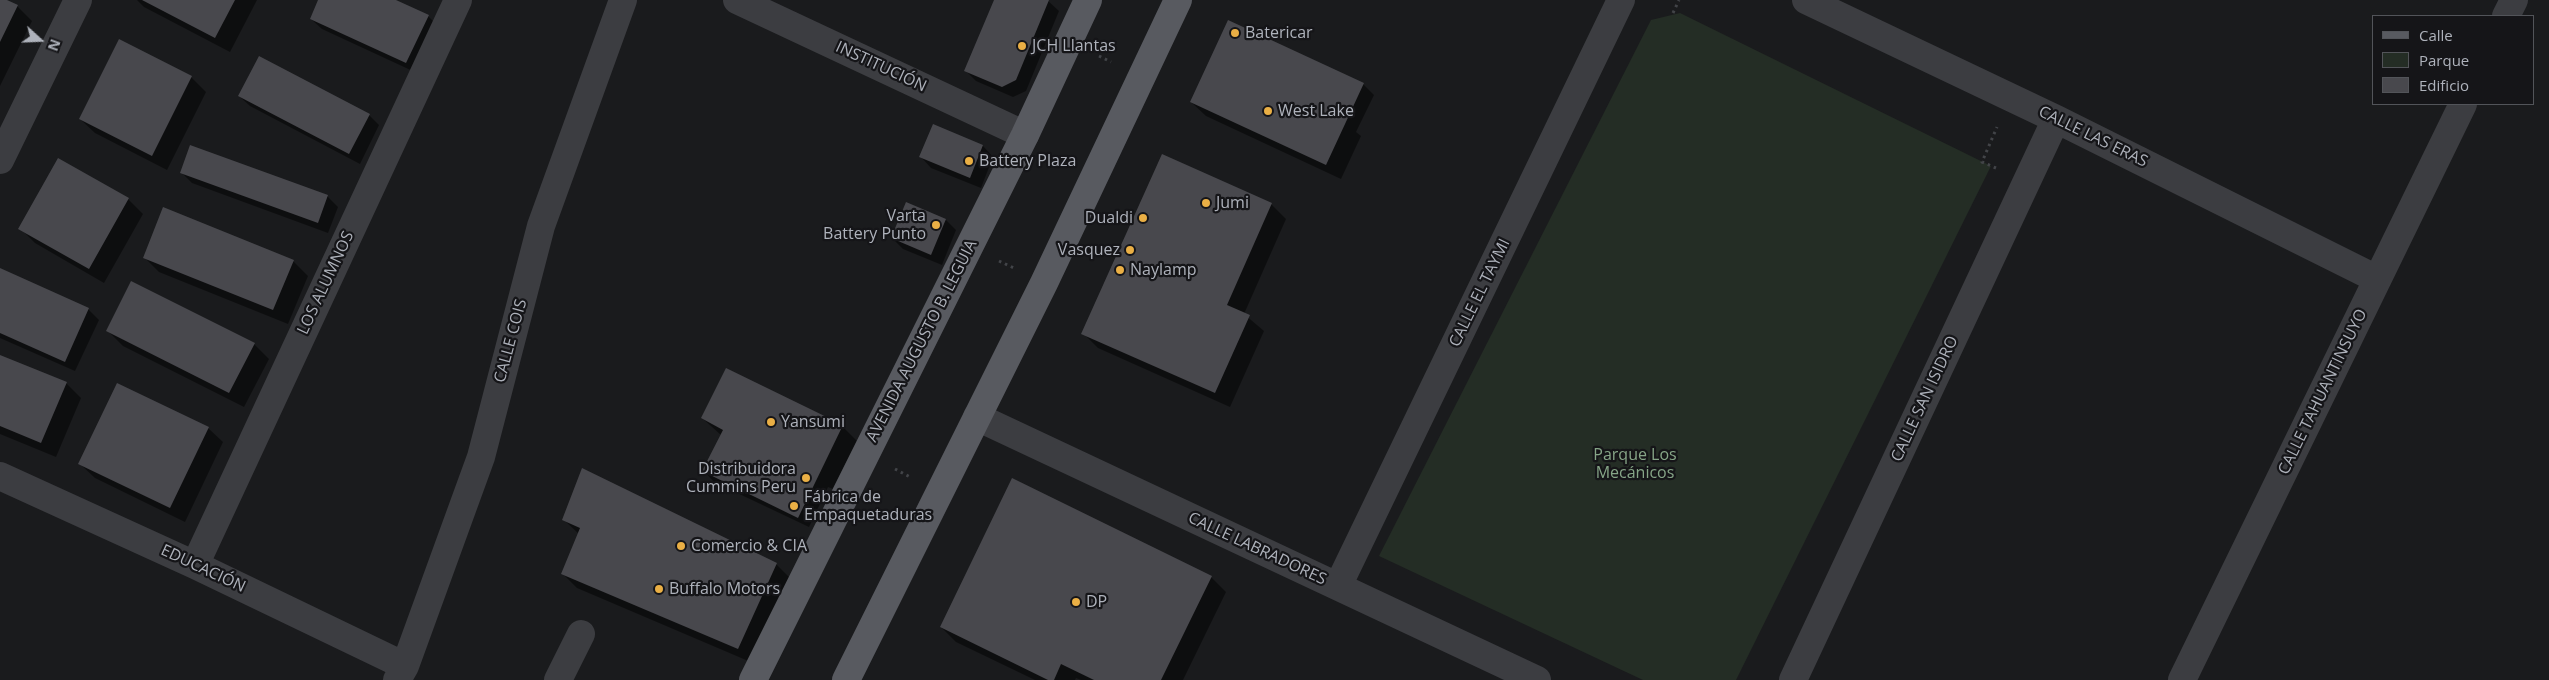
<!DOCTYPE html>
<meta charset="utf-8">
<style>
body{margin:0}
#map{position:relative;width:2549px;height:680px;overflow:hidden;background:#1a1b1d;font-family:"Open Sans",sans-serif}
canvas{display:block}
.legend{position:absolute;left:2372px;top:15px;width:162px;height:90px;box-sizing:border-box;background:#151518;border:1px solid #525459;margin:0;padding:6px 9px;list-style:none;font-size:15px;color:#aeb2bb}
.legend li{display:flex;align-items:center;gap:10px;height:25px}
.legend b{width:25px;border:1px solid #525459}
.north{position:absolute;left:15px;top:15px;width:50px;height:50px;-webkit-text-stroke:4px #151518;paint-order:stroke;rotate:110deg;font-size:14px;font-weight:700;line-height:20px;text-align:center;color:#aeb2bb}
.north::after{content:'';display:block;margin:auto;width:18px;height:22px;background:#aeb2bb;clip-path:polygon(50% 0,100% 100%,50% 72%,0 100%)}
</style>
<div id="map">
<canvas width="2549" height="680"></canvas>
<ul class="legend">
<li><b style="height:6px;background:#585a60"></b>Calle</li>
<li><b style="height:14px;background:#242d25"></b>Parque</li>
<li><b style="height:14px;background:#48484d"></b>Edificio</li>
</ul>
<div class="north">N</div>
</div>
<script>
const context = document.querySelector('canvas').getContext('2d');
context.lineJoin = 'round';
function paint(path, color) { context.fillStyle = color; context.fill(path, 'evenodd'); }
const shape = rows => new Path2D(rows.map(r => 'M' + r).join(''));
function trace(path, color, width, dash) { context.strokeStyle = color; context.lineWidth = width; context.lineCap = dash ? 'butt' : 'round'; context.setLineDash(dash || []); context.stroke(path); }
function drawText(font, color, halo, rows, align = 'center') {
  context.font = font + ' "Open Sans",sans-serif'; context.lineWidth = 4.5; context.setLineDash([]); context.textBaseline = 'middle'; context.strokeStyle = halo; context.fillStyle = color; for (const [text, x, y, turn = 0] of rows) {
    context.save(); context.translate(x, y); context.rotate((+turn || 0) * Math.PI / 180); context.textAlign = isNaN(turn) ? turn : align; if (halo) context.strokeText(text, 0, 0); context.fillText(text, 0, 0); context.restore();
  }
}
paint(shape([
 [1680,13,1991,166,1736,680,1643,680,1379,556,1651,20]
]), '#242d25');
paint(shape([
 [0,0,17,6,32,21,0,86],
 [137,0,257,0,230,52,144,7],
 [320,0,393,0,428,16,438,26,417,73,322,29,311,19],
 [995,0,1047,0,1059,11,1026,91,1013,97,976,81,966,71],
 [191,77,206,92,167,170,95,133,80,119],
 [1363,84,1374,95,1356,132,1361,136,1341,179,1206,116,1191,102],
 [239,96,369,115,379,125,360,164,250,106],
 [934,126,983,146,993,157,981,188,931,168,921,157],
 [181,172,327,196,338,207,328,233,192,183],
 [128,199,143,214,104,283,35,243,20,228],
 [1271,204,1286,219,1244,314,1264,331,1230,407,1098,348,1083,333],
 [946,220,956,230,942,265,903,249,892,238],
 [144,257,293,261,308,276,288,324,159,272],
 [0,270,88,309,99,320,75,371,0,338],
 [108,331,254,344,269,359,244,407,123,346],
 [0,356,66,383,81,398,56,457,0,434],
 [702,418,842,426,857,441,833,489,828,487,809,527,714,482,704,471,721,435],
 [208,428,223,442,185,522,95,478,80,464],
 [564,520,776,564,791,579,753,663,577,588,562,573,579,534],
 [1211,577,1226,592,1183,680,1081,680,1076,678,1075,680,1035,680,956,642,941,627]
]), '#0007');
paint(shape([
 [0,0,7,0,18,5,0,42],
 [142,0,235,0,215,38],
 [318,0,396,0,429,15,406,63,310,19],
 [994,0,1049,0,1016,80,1002,87,964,71],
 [1228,20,1364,83,1326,165,1190,102],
 [119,39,192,76,152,156,79,119],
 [259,56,370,114,349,154,238,96],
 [933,124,983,145,970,178,919,157],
 [190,145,328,195,318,223,180,173],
 [1162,154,1272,203,1227,305,1250,315,1215,393,1081,334],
 [58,158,129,198,89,269,18,229],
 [906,202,946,219,931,255,891,238],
 [163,207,294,260,273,310,143,258],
 [0,268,89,308,65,362,0,333],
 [131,281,255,343,229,393,106,331],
 [0,355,67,382,41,443,0,426],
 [726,368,843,425,798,518,702,471,723,430,701,418],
 [117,383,209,427,170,508,78,464],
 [582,468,777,563,738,649,561,574,580,528,562,520],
 [1012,478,1212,576,1161,680,1094,680,1061,664,1054,680,1048,680,940,627]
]), '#48484d');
trace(shape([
 [1673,13,1679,0],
 [1099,56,1111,62],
 [1996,168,1982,162,1997,127],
 [999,261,1014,268],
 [895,469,910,477]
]), '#424448', 3, [2.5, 4]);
trace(shape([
 [737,0,1025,135],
 [1806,0,2056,119,2377,279],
 [2506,16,2514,0],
 [0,160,78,0],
 [977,417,1537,680],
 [0,476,195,565,405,666],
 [195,565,458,0],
 [1338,586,1621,0],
 [397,680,405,666,481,457,541,226,623,0],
 [558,680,581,634],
 [1793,680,2056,119],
 [2182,680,2463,104]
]), '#3c3d41', 28);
trace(shape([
 [753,680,1025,135,1088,0],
 [846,680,1044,283,1178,0]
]), '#585a60', 28);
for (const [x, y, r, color] of [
 [1235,33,5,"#eaaf45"],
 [1022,46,5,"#eaaf45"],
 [1268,111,5,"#eaaf45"],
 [969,161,5,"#eaaf45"],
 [1206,203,5,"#eaaf45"],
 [1143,218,5,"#eaaf45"],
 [936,225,5,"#eaaf45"],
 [1130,250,5,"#eaaf45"],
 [1120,270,5,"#eaaf45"],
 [771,422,5,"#eaaf45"],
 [806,478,5,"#eaaf45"],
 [794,506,5,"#eaaf45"],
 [681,546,5,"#eaaf45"],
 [659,589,5,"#eaaf45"],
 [1076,602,5,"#eaaf45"]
]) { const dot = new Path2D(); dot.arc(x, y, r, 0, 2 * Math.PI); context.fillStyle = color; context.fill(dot); trace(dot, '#151518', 2); }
drawText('16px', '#aeb2bb', '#151518', [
 ["Batericar",1245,33],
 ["JCH Llantas",1032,46],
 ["West Lake",1278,111],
 ["Battery Plaza",979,161],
 ["Jumi",1216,203],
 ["Varta",926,216,"right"],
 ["Battery Punto",926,234,"right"],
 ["Dualdi",1133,218,"right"],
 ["Vasquez",1120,250,"right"],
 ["Naylamp",1130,270],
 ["Yansumi",781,422],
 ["Distribuidora",796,469,"right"],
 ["Cummins Peru",796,487,"right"],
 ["Fábrica de",804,497],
 ["Empaquetaduras",804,515],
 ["Comercio & CIA",691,546],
 ["Buffalo Motors",669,589],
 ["DP",1086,602]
], 'left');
drawText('16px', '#aeb2bb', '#151518', [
 ["INSTITUCIÓN",881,67,25],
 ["CALLE LAS ERAS",2093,137,26],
 ["LOS ALUMNOS",326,283,-65],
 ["CALLE EL TAYMI",1480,293,-64],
 ["CALLE COIS",511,341,-75],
 ["AVENIDA AUGUSTO B. LEGUIA",922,341,-63],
 ["CALLE TAHUANTINSUYO",2323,392,-64],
 ["CALLE SAN ISIDRO",1925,399,-65],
 ["CALLE LABRADORES",1257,549,25],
 ["EDUCACIÓN",203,569,25]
]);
drawText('16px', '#86a587', '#151518', [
 ["Parque Los",1635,455],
 ["Mecánicos",1635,473]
]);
</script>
